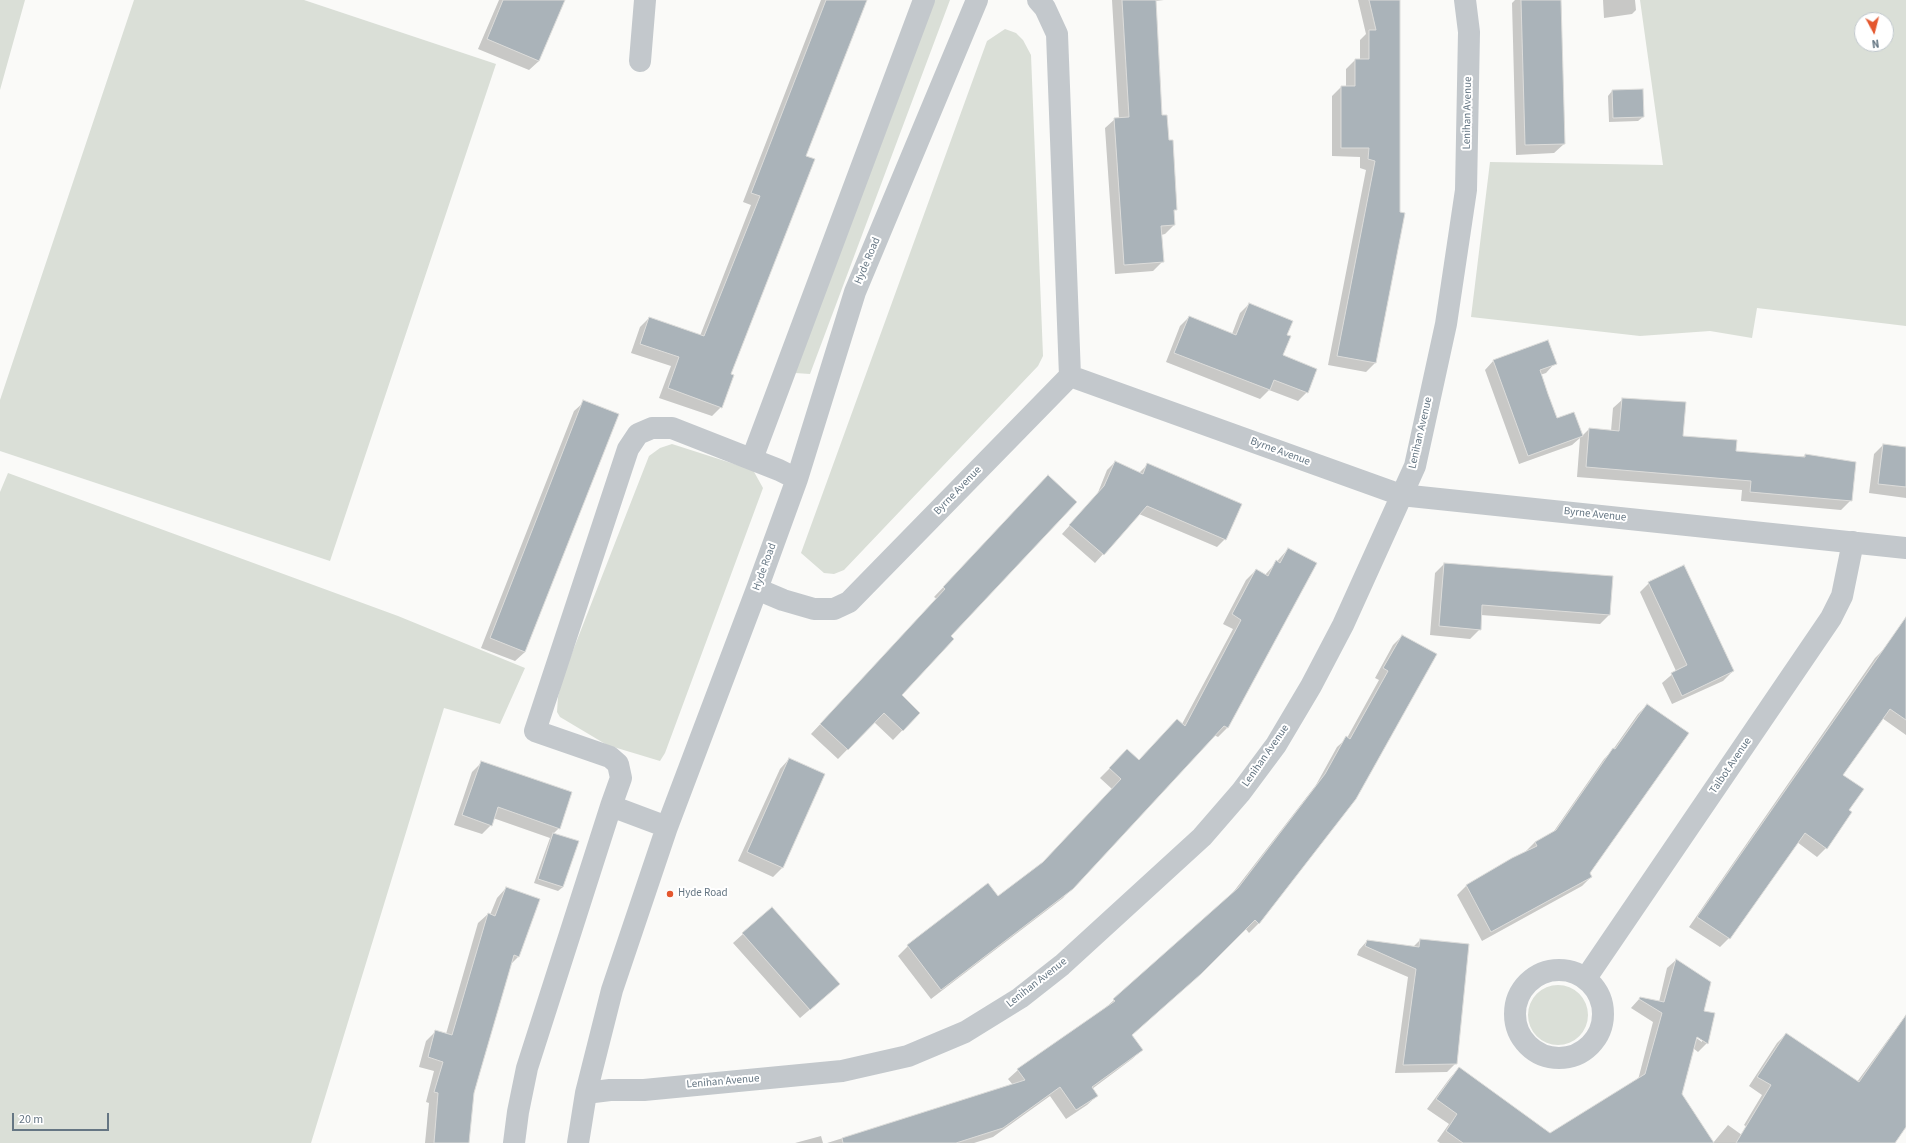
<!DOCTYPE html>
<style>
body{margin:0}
#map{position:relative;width:1906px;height:1143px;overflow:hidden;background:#fafaf8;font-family:"Source Sans 3",sans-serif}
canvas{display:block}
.north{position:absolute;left:1854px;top:12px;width:40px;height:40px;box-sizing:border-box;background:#fff;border:1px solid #c1c8cd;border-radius:50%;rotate:173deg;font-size:11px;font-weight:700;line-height:16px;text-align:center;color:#657683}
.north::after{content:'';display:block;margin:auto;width:14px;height:18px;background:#e4572e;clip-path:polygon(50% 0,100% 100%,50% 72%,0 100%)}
.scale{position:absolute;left:12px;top:1113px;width:97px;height:18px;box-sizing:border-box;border:2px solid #657683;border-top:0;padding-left:5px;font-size:12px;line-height:14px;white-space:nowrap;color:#657683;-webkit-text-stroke:3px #fff;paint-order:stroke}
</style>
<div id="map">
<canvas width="1906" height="1143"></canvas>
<div class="north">N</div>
<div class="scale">20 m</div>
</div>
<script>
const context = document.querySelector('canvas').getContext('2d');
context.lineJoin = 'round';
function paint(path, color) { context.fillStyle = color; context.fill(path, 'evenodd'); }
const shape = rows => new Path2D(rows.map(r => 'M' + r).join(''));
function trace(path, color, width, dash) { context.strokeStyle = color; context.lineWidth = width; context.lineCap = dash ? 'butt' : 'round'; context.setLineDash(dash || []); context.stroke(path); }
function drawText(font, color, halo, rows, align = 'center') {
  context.font = font + ' "Source Sans 3",sans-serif'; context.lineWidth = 4; context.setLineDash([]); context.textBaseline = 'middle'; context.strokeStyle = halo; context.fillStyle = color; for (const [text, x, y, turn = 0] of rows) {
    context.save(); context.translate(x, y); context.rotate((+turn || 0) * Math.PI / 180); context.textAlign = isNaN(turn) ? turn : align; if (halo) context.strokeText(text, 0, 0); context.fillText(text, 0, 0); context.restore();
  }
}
paint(shape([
 [0,0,25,0,0,90],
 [134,0,304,0,496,64,330,561,0,451,0,400],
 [931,0,950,0,810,374,795,373],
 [1640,0,1906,0,1906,326,1757,308,1752,338,1710,331,1640,336,1471,317,1490,162,1663,165],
 [1862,20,1886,20,1886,44,1862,44],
 [1005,29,1016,33,1023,40,1031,55,1043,356,1038,366,844,570,834,574,824,573,801,553,987,41],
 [672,444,753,470,763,488,665,753,660,761,607,745,560,717,557,712,558,697,563,676,649,456,660,448],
 [8,473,398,616,525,668,500,724,444,708,311,1143,0,1143,0,492],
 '1528 1015a30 30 0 1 1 60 0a30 30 0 1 1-60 0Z'
]), '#dadfd7');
paint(shape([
 [499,0,554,0,539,61,529,70,478,49],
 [821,0,866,0,805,156,729,375,721,407,712,416,659,398,671,366,631,353,640,327,649,318,700,336,751,205,743,202],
 [1112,0,1164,0,1155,1,1161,116,1176,209,1173,212,1174,225,1165,234,1161,235,1162,262,1153,271,1115,274,1105,128,1115,119,1119,119],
 [1358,0,1399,0,1375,363,1366,372,1328,365,1366,170,1360,168,1360,157,1332,156,1332,96,1341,87,1346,87,1346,69,1355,60,1360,60,1360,40,1366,34],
 [1515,0,1561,0,1564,144,1554,153,1516,155,1512,3],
 [1603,0,1635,0,1636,10,1632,14,1604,18],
 [1612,91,1643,117,1638,121,1609,122,1608,96],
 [1249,304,1286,336,1282,356,1307,392,1298,401,1269,390,1260,399,1166,362,1180,326,1189,317,1232,334,1240,313],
 [1494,360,1555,363,1546,373,1540,375,1556,419,1582,436,1589,429,1611,431,1613,408,1623,399,1682,436,1735,452,1802,458,1805,455,1851,500,1841,510,1741,501,1742,490,1577,477,1580,438,1572,445,1519,464,1485,370],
 [584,402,525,652,515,661,481,648,574,411],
 [1883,445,1906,448,1906,498,1869,493,1874,454],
 [1115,462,1139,473,1148,464,1225,539,1217,547,1139,514,1095,563,1062,534,1097,495,1107,470],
 [1039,486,950,636,900,695,919,713,893,740,874,722,838,759,811,734,937,599,934,597],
 [1288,549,1227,728,1218,737,1214,735,1063,898,931,999,898,956,908,946,988,885,998,898,1042,865,1112,789,1100,778,1118,760,1139,761,1182,724,1233,629,1223,624,1246,580,1256,570,1265,575],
 [1444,564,1609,615,1600,624,1481,615,1480,629,1470,639,1430,635,1435,573],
 [1649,583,1733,671,1723,681,1672,704,1662,683,1676,671,1640,592],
 [1402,636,1435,654,1259,923,1249,933,1245,928,1131,1035,1142,1050,1132,1059,1092,1089,1097,1096,1087,1105,1066,1119,1050,1096,993,1137,974,1143,827,1143,1013,1085,1008,1079,1018,1070,1104,1009,1231,895,1316,785,1337,747,1347,738,1379,680,1375,678,1393,645],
 [1884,649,1906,665,1906,735,1882,718,1842,775,1848,811,1826,848,1817,857,1797,842,1729,938,1720,947,1689,927,1875,658],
 [1647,705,1589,872,1591,877,1582,886,1482,941,1457,895,1466,886,1525,852,1535,842,1552,834,1604,759,1612,751,1638,714],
 [789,759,783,867,773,877,738,861,780,769],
 [482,762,559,828,553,834,563,887,558,891,534,883,550,838,493,818,491,825,482,834,454,825,472,772],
 [506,888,518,957,511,964,473,1093,468,1143,425,1143,429,1103,426,1102,434,1071,419,1067,426,1041,436,1031,446,1034,478,923,488,914,490,915,497,898],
 [743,934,829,993,800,1018,733,943],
 [1420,940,1456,1063,1447,1072,1395,1073,1408,977,1357,955,1359,950,1367,941,1413,947],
 [1676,960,1702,1011,1714,1014,1707,1043,1698,1052,1693,1048,1681,1094,1713,1143,1440,1143,1437,1141,1449,1124,1427,1109,1450,1078,1459,1068,1553,1136,1638,1080,1653,1022,1631,1008,1640,998,1659,1002,1667,968],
 [1692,1035,1702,1039,1702,1042],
 [1906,1015,1906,1125,1894,1143,1772,1143,1744,1125,1762,1095,1749,1086,1777,1043,1786,1034,1857,1082],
 [1728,1125,1753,1143,1713,1143],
 [821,1136,823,1143,795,1143]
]), '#0003');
const building = shape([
 [503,0,565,0,539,61,487,39,503,0],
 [826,0,867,0,806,156,815,159,731,374,734,375,722,408,668,388,679,357,640,344,649,317,704,336,760,196,751,193,826,0],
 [1122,0,1156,0,1162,115,1167,115,1169,140,1173,140,1177,210,1174,210,1175,225,1161,226,1164,262,1124,265,1114,118,1129,117,1122,0],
 [1369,0,1400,0,1400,212,1405,213,1376,363,1337,356,1375,161,1368,159,1369,148,1341,148,1341,86,1355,86,1355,59,1369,59,1369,30,1376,30,1369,0],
 [1521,0,1561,0,1565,144,1525,145,1521,0],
 [1643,89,1644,117,1613,118,1612,90,1643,89],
 [1249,303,1293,321,1287,335,1291,336,1283,355,1317,369,1308,393,1274,380,1270,390,1174,353,1189,316,1236,335,1249,303],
 [1548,340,1557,364,1540,370,1548,394,1557,418,1574,412,1583,436,1528,456,1493,360,1548,340],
 [1622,398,1686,402,1683,436,1737,440,1736,451,1805,457,1805,454,1856,462,1852,501,1750,492,1751,481,1586,467,1589,428,1619,431,1622,398],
 [583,400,619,414,525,652,490,638,583,400],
 [1883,444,1906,447,1906,487,1878,484,1883,444],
 [1115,461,1143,474,1147,463,1242,504,1226,540,1147,506,1104,555,1069,525,1104,486,1115,461],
 [1048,475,1077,502,951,636,954,639,902,695,920,713,903,731,884,713,848,750,820,724,945,589,943,587,1048,475],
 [1288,548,1317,563,1228,728,1224,726,1073,889,941,990,907,945,988,883,998,896,1043,862,1121,779,1109,768,1127,749,1139,760,1177,719,1185,726,1241,620,1232,614,1256,569,1268,576,1276,560,1280,563,1288,548],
 [1444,563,1613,576,1610,615,1482,605,1481,630,1439,626,1444,563],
 [1684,565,1734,671,1682,696,1671,673,1687,665,1648,582,1684,565],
 [1906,617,1906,720,1890,709,1843,775,1864,789,1849,810,1852,812,1827,849,1805,833,1730,939,1697,917,1906,617],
 [1402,635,1437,654,1356,799,1259,924,1255,920,1201,974,1132,1035,1143,1050,1092,1087,1098,1096,1076,1110,1060,1087,1003,1128,956,1143,843,1143,842,1138,1025,1080,1017,1069,1115,1001,1113,999,1238,888,1325,774,1346,736,1350,739,1388,671,1383,668,1402,635],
 [1647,704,1689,733,1590,873,1592,877,1491,932,1466,885,1512,858,1537,846,1535,842,1556,830,1613,748,1615,749,1647,704],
 [789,758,825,774,783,868,747,852,789,758],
 [481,761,572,792,560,829,498,807,492,826,462,815,481,761],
 [553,833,579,841,563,887,538,879,553,833],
 [506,887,540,899,519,957,514,955,480,1072,474,1093,469,1143,434,1143,438,1093,434,1092,443,1062,428,1057,435,1030,452,1035,488,913,495,916,506,887],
 [772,907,840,984,810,1010,742,933,772,907],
 [1420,939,1469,944,1457,1064,1403,1065,1416,969,1365,946,1367,940,1419,947,1420,939],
 [1676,959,1711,982,1704,1011,1715,1013,1708,1044,1697,1037,1682,1094,1714,1143,1463,1143,1446,1131,1457,1114,1436,1099,1459,1067,1550,1133,1645,1074,1662,1013,1639,999,1640,997,1664,1002,1676,959],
 [1906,1015,1906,1127,1895,1143,1736,1143,1771,1085,1757,1077,1786,1033,1859,1082,1906,1015]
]);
paint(building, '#aab3b9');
trace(building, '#dcdcda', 1);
trace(shape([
 [1038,0,1045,8,1057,34,1070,376],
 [640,61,645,0],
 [752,459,924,0],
 [757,589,783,600,814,609,834,609,849,602,1070,376,1401,495,1906,548],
 [667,827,611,806,621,778,618,764,610,757,535,731,628,449,638,434,652,428,672,428,779,470,797,479],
 '1515 1014a44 44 0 1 1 88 0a44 44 0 1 1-88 0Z',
 [1586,978,1831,618,1842,596,1853,542],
 [586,1093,610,1090,644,1090,842,1071,908,1056,965,1032,1020,998,1062,965,1202,837,1241,792,1276,745,1311,686,1343,625,1415,466,1446,324,1466,190,1469,32,1465,0],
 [514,1143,518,1112,527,1068,611,806],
 [578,1143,586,1093,612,990,667,827,757,589,797,479,855,292,977,0]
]), '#c3c8cc', 22);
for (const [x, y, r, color] of [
 [670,894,4,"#e4572e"]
]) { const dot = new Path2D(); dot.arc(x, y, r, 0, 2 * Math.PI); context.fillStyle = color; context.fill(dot); trace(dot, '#fff', 1.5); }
drawText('11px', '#657683', '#fff', [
 ["Lenihan Avenue",1468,113,-89],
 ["Hyde Road",868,261,-67],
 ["Lenihan Avenue",1421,433,-77],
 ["Byrne Avenue",1280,452,20],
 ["Byrne Avenue",958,491,-46],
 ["Byrne Avenue",1595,515,6],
 ["Hyde Road",765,567,-70],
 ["Lenihan Avenue",1266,756,-55],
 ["Talbot Avenue",1731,766,-56],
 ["Lenihan Avenue",1037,983,-38],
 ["Lenihan Avenue",723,1082,-5]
]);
drawText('11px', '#657683', '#fff', [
 ["Hyde Road",678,894]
], 'left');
</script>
